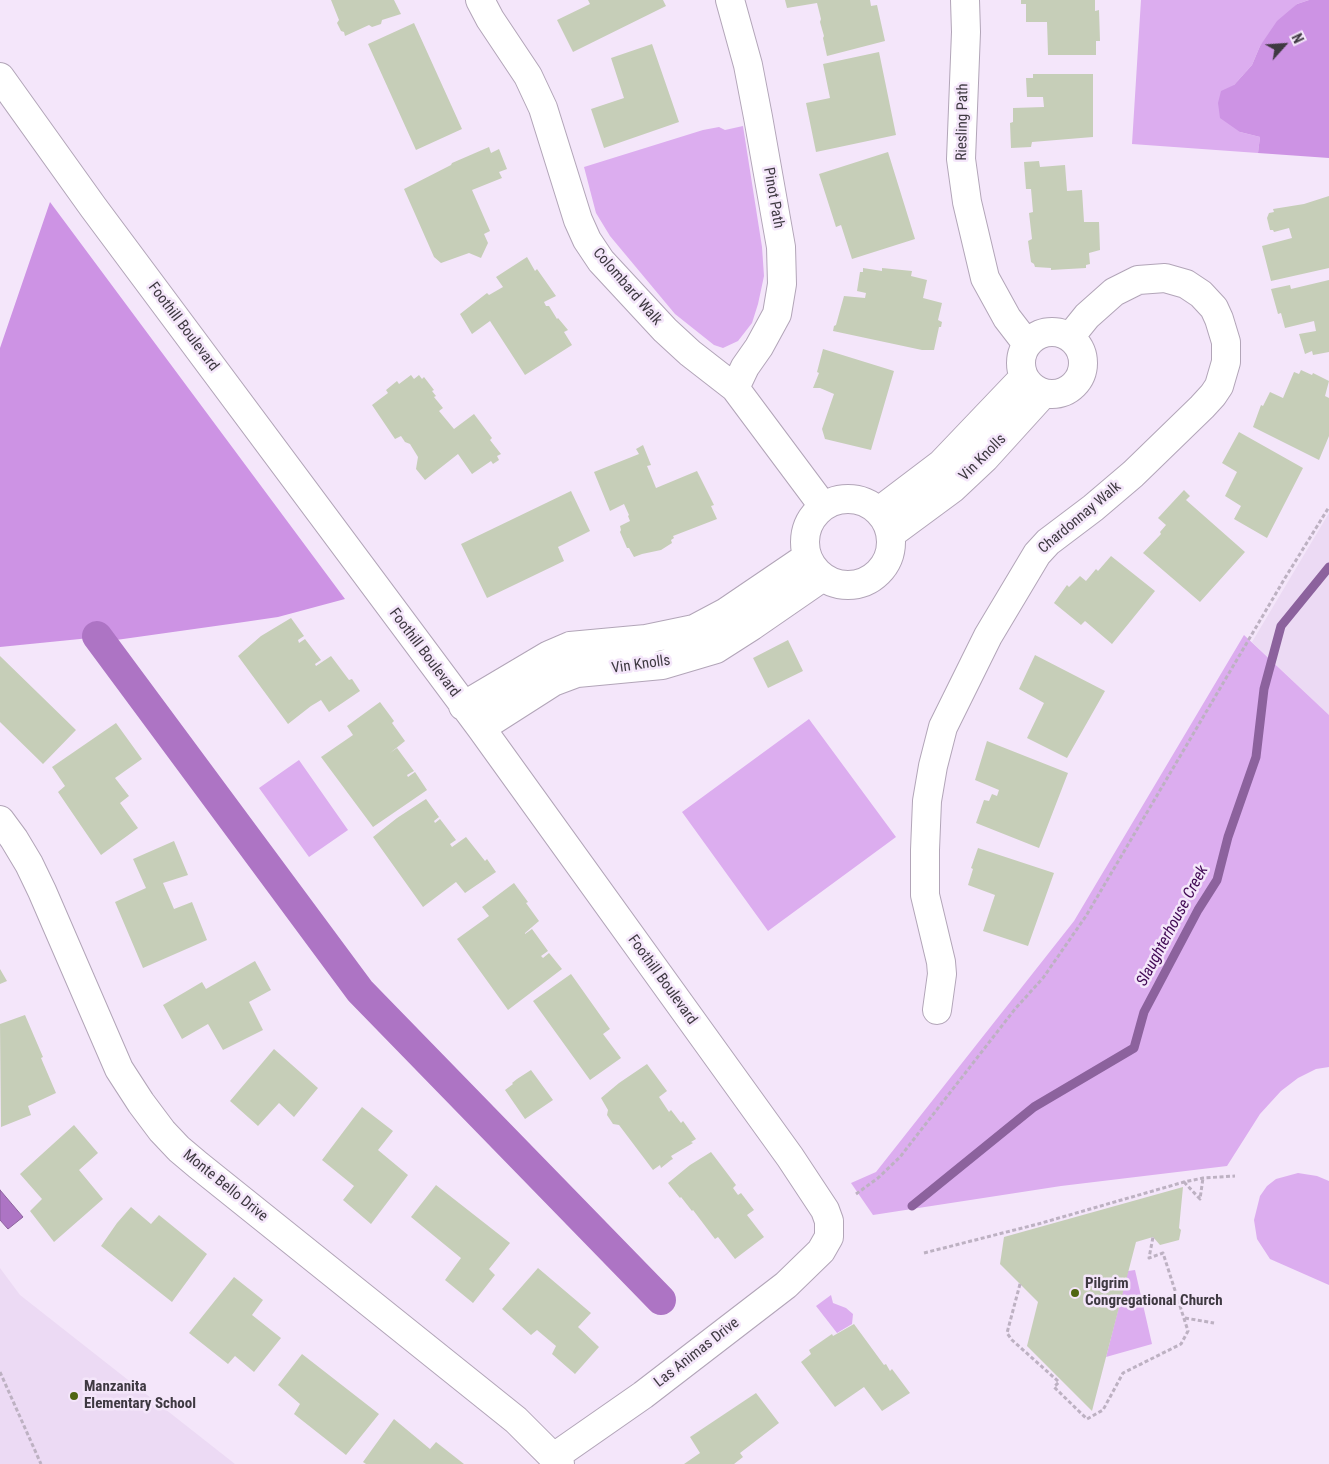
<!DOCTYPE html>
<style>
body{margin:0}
#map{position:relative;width:1329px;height:1464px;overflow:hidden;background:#f4e6fa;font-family:"Roboto Condensed",sans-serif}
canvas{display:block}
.north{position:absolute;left:1259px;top:20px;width:50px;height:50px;-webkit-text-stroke:4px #f4e6fa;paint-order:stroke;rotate:64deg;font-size:14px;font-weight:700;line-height:20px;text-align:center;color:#3e3941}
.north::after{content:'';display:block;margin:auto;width:18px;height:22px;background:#3e3941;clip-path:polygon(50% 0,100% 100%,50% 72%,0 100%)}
</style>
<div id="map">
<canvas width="1329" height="1464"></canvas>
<div class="north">N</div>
</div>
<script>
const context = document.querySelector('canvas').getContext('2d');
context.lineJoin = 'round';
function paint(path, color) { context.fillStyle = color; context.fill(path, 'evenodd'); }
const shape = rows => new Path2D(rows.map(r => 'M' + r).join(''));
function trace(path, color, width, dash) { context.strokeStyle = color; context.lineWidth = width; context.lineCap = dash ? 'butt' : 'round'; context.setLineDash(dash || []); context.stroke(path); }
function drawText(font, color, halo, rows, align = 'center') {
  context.font = font + ' "Roboto Condensed",sans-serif'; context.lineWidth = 5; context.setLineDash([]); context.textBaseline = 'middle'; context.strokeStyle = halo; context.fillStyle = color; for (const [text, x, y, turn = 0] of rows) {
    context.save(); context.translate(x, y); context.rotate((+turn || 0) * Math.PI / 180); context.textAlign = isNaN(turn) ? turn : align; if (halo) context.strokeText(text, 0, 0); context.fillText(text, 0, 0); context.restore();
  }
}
paint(shape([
 [1329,513,1329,715,1252,642],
 [0,1268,20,1295,235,1464,0,1464]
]), '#ecdaf4');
paint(shape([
 [1141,0,1309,0,1297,4,1260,46,1252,65,1234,85,1240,132,1260,137,1258,153,1132,144],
 [743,126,762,247,764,276,758,304,752,323,738,341,723,348,714,345,675,314,610,236,596,213,584,167,703,130,719,127,725,130],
 [1244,635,1329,715,1329,1067,1316,1069,1298,1078,1281,1091,1260,1114,1227,1166,1061,1186,873,1215,851,1183,876,1172,1074,921],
 [809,719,896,837,768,931,682,812],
 [299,760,348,830,309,857,259,788],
 [1298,1173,1317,1176,1329,1181,1329,1285,1270,1259,1257,1239,1254,1220,1260,1196,1267,1186,1276,1179],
 [1135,1270,1152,1344,1106,1357,1128,1271],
 [831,1295,833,1303,846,1308,853,1314,852,1324,837,1333,816,1306]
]), '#dcadef');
paint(shape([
 [1309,0,1329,0,1329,158,1258,153,1260,137,1240,132,1220,118,1218,103,1221,91,1234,85,1252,65,1260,46,1277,21,1297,4],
 [50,202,345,599,278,617,244,622,116,640,90,638,0,647,0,348]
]), '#cd93e4');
const water = shape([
 [0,1190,23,1217,8,1229,0,1220,0,1190]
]);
paint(water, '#ad74c4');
trace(water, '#8c629d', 1);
trace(shape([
 [912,1206,1034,1107,1134,1048,1144,1012,1198,910,1217,880,1228,837,1256,757,1264,689,1281,626,1329,567]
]), '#8c629d', 9);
trace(shape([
 [97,636,360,991,661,1300]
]), '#ad74c4', 30);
paint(shape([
 [331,0,394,0,401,14,382,20,381,24,372,27,369,25,345,36,344,32,341,31,337,23,339,20],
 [588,0,663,0,666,6,573,52,557,20,590,4],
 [785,0,870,0,871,6,877,5,885,41,827,56,823,38,824,36,820,22,821,19,817,3,787,8],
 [1021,0,1095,0,1095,11,1099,10,1100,41,1096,41,1096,55,1048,55,1047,22,1026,22,1026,4,1021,4],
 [414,23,462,129,416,150,368,44],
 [652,44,679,122,604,148,591,109,624,98,611,58],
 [879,52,896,135,816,152,806,103,830,98,823,64],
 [1033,74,1093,74,1093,137,1032,142,1031,147,1011,148,1010,123,1013,122,1013,108,1044,107,1043,97,1027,97,1026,78,1033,78],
 [489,147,491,153,499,149,507,169,499,172,502,178,472,190,490,231,484,234,488,243,481,258,469,253,441,263,434,257,404,189,451,165,452,163],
 [888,152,915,239,852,259,841,225,836,227,819,174],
 [1039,161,1040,167,1065,165,1067,191,1082,190,1084,222,1099,222,1100,250,1089,253,1090,264,1086,265,1086,268,1051,270,1051,268,1035,267,1034,264,1031,262,1028,241,1032,239,1029,213,1033,212,1031,189,1026,189,1024,162],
 [1329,196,1329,268,1271,281,1262,246,1292,238,1289,228,1274,232,1273,230,1270,230,1267,218,1269,213,1274,212,1273,209,1304,204],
 [527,257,535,271,537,269,556,296,544,302,546,306,549,306,557,319,558,318,568,330,564,332,572,345,525,375,490,321,472,334,460,314,487,293,489,295,503,287,496,277],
 [863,268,882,271,882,268,912,271,911,276,927,280,923,298,942,303,938,320,942,322,941,327,939,327,934,350,922,350,833,331,834,326,836,325,844,296,865,298,866,293,857,291,860,272,863,272],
 [1329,280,1329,352,1313,355,1312,351,1305,354,1299,334,1316,331,1314,321,1285,328,1281,313,1278,314,1271,289,1290,285,1291,289],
 [823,349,894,371,871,450,825,439,822,429,834,394,820,388,813,388,819,373,817,372],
 [1301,370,1312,375,1313,373,1329,381,1325,396,1329,398,1329,436,1319,460,1253,427,1261,405,1263,406,1270,392,1283,398,1294,372,1299,374],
 [411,375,414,379,419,375,422,379,424,377,434,390,432,391,436,396,434,397,443,408,439,411,454,429,474,414,492,438,490,440,501,454,497,456,499,460,493,464,491,461,472,474,458,454,425,480,416,469,418,457,410,444,405,442,401,436,395,439,372,405,388,393,386,390,397,381,399,384],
 [1239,432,1303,468,1267,538,1234,519,1241,506,1225,496,1237,472,1222,463],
 [643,445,651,465,647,466,656,488,697,471,714,505,711,506,717,519,673,536,674,538,671,540,672,543,661,550,642,554,634,557,629,548,627,548,620,532,621,530,620,526,630,521,628,516,629,515,624,504,610,511,594,472,639,454,636,449],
 [1184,490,1190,496,1186,500,1245,552,1200,602,1143,553,1161,534,1160,532,1166,525,1158,518],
 [571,491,590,531,558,547,564,561,487,598,461,544],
 [1111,556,1155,591,1112,644,1085,621,1081,625,1054,603,1067,585,1069,587,1080,576,1086,581,1096,569,1098,571],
 [291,618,304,636,298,640,299,643,305,639,321,660,315,664,316,666,331,656,349,680,352,679,360,691,329,712,321,700,311,706,288,724,238,656,261,636],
 [788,640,803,671,768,688,753,658],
 [1035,655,1105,691,1067,758,1027,738,1044,703,1019,689],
 [0,656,76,730,43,764,0,722],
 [380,702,394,721,392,723,405,741,390,753,397,748,414,771,407,775,408,777,415,772,427,790,373,827,321,757,353,735,347,726],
 [116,723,142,759,115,778,129,796,120,803,138,828,101,855,58,792,65,786,52,767],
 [987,741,1068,773,1039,848,976,823,984,800,989,801,992,794,997,796,999,790,975,780],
 [426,799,439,817,434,821,435,823,440,819,456,840,450,844,452,847,466,837,485,861,487,859,496,872,465,893,456,882,423,907,373,837,397,818],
 [174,841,188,875,163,883,174,909,192,902,207,940,143,968,115,902,146,888,133,859],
 [978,848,1054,873,1028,946,983,931,995,895,968,885,973,869,971,868],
 [514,883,528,902,526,903,539,921,525,933,525,934,532,929,548,951,541,956,543,958,549,953,562,969,508,1010,457,939,489,916,482,907],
 [255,961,271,990,249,1002,263,1030,223,1050,208,1024,182,1039,163,1005,202,982,206,989],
 [0,969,7,981,0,984],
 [571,974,610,1029,603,1034,621,1058,590,1080,533,1001],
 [25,1015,43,1057,41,1058,56,1093,28,1106,31,1115,1,1127,0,1024],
 [274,1049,318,1088,294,1117,279,1103,258,1126,230,1101],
 [647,1064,667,1091,659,1097,669,1112,671,1110,681,1123,683,1121,696,1139,691,1142,693,1143,671,1156,673,1159,671,1160,661,1168,660,1165,653,1170,619,1125,613,1124,607,1115,608,1110,601,1098,619,1083],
 [531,1070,553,1100,525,1119,505,1090,513,1084,512,1083,517,1079],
 [362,1107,393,1131,378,1150,408,1175,371,1224,343,1200,354,1186,322,1160],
 [74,1125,98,1153,79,1170,103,1199,54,1242,30,1211,42,1199,20,1174],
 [711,1152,736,1185,733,1188,738,1195,741,1193,754,1210,747,1215,764,1237,735,1259,718,1237,715,1239,693,1210,692,1211,681,1197,680,1198,668,1183,690,1165],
 [436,1185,510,1243,489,1269,495,1275,473,1303,445,1280,461,1258,411,1217],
 [1183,1187,1179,1228,1181,1230,1179,1240,1160,1245,1153,1237,1136,1242,1092,1411,1027,1346,1038,1302,1000,1264,1004,1237],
 [131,1207,151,1224,159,1215,207,1254,172,1302,101,1246,117,1223],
 [538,1268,591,1313,578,1327,599,1347,575,1374,552,1354,556,1346,537,1330,531,1335,502,1309],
 [234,1277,263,1300,252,1315,281,1338,254,1372,235,1356,228,1364,189,1333],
 [854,1324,884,1365,886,1364,890,1371,892,1369,910,1393,882,1411,864,1387,835,1407,801,1362,811,1354,809,1350,832,1334,833,1336],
 [302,1354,379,1414,346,1455,294,1414,300,1404,278,1385],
 [756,1393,779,1423,740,1453,743,1457,734,1464,684,1464,700,1453,690,1437],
 [394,1419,430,1449,436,1442,464,1464,366,1464,363,1462]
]), '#c6ceb8');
const minor = shape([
 [480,0,490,19,528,76,543,108,578,220,587,240,601,261,665,330,690,353,735,388,823,506],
 [730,0,748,65,758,117,781,247,782,284,777,314,759,347,745,367,735,388],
 [965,0,966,32,961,159,967,202,985,278,1007,318,1027,344],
 [0,77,93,207,481,728,790,1157,825,1210,829,1221,829,1237,821,1251,786,1285,643,1395,554,1457],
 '1021 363a31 31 0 1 1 62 0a31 31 0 1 1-62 0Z',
 '805 542a43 43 0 1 1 86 0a43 43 0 1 1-86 0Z',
 [879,511,941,464,1024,377],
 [891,534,952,489,985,458,1044,393],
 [463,706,549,655,570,646,646,639,694,629,726,612,807,557],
 [481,728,553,682,577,673,662,665,716,649,752,626,823,577],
 [0,820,14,839,29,864,42,891,119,1069,141,1103,162,1131,179,1149,198,1165,516,1420,560,1464],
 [937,1010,942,974,941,962,925,895,925,850,927,801,933,766,943,727,988,636,1037,554,1048,542,1093,508,1133,474,1202,407,1213,395,1219,386,1226,362,1226,342,1219,319,1214,308,1201,294,1186,284,1165,278,1138,280,1114,292,1087,316,1070,337]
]);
trace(minor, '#b2a5b8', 30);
trace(shape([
 [1184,1182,1200,1199,1203,1178],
 [856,1194,878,1178,900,1157,1015,1009,1043,978,1086,916,1285,578,1329,507],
 [924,1253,1038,1224,1184,1182,1203,1178,1235,1176],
 [1020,1284,1007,1333,1012,1340,1059,1382,1054,1387,1087,1419,1103,1410,1123,1373,1181,1344,1188,1331,1163,1253,1149,1258,1153,1237],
 [1185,1318,1214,1323],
 [0,1372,41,1464]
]), '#bdb1c2', 3, [4, 2.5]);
trace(minor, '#fff', 28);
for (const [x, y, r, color] of [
 [1075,1293,5,"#4f6512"],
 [74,1396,5,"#4f6512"]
]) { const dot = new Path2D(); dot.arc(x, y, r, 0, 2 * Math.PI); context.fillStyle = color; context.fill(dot); trace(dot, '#f4e6fa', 2); }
drawText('15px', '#3e3941', '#f4e6fa', [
 ["Riesling Path",963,122,-89],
 ["Pinot Path",773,198,80],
 ["Colombard Walk",627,287,49],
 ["Foothill Boulevard",183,327,53],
 ["Vin Knolls",983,458,-45],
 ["Chardonnay Walk",1080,518,-40],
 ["Foothill Boulevard",424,653,53],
 ["Vin Knolls",641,665,-8],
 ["Foothill Boulevard",662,980,54],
 ["Monte Bello Drive",225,1186,39],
 ["Las Animas Drive",697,1353,-38]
]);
drawText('bold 15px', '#3e3941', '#f4e6fa', [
 ["Pilgrim",1085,1284],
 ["Congregational Church",1085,1301],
 ["Manzanita",84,1387],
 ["Elementary School",84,1404]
], 'left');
drawText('italic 16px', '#410954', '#f4e6fa', [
 ["Slaughterhouse Creek",1173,926,-62]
]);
</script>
